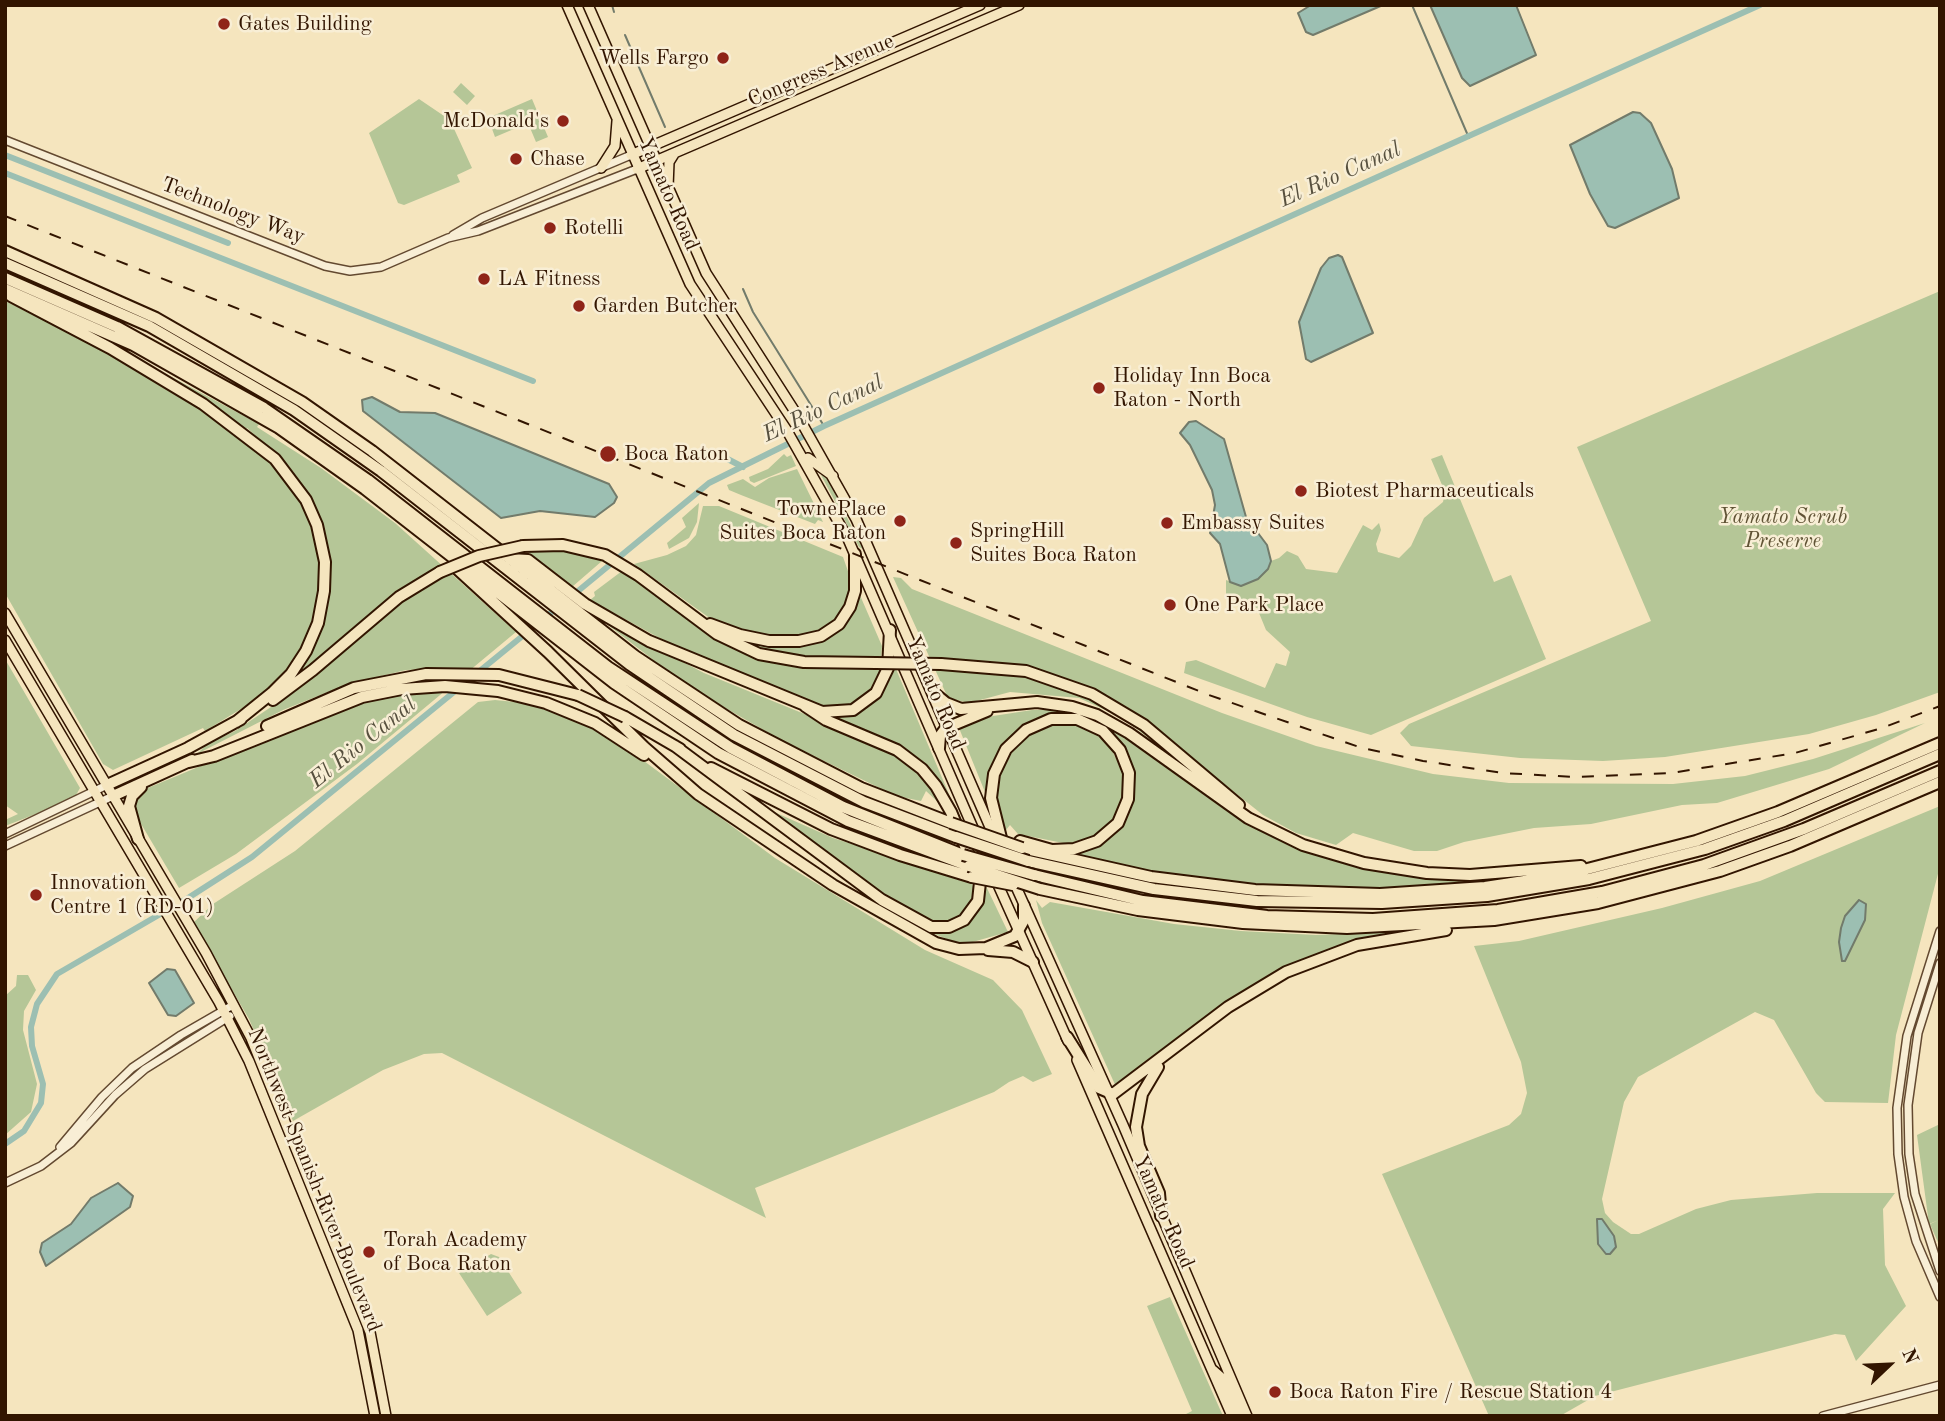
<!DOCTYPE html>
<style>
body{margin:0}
#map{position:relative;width:1945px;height:1421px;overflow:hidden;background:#f5e5be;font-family:"Old Standard TT",serif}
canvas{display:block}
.frame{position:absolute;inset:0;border:7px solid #321500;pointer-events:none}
.north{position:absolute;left:1854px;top:1330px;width:70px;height:70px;-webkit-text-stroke:5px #f8eed5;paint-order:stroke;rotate:67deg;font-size:19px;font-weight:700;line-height:28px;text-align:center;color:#321500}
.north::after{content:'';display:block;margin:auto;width:24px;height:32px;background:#321500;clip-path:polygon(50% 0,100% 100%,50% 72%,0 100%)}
</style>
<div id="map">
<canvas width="1945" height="1421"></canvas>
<div class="frame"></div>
<div class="north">N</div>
</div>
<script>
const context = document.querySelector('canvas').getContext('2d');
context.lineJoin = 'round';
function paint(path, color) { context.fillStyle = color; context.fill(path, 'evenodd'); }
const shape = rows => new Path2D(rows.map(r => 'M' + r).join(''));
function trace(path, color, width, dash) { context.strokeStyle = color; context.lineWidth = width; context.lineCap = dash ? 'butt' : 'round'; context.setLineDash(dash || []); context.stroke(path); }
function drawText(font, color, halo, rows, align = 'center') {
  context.font = font + ' "Old Standard TT",serif'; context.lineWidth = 5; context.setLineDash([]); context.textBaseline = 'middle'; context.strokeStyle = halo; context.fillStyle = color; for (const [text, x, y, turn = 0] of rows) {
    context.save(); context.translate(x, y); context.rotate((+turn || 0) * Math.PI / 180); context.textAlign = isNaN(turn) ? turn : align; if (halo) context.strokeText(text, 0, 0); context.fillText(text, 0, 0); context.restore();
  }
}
paint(shape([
 [461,83,475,96,467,105,453,92],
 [419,99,450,120,472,168,457,175,460,182,404,205,398,203,369,133],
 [532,99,548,137,536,142,528,123,495,137,488,118],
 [1940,291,1940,692,1876,715,1809,734,1665,757,1603,761,1520,758,1411,746,1400,733,1409,724,1651,621,1577,447],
 [5,301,137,366,218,419,271,461,288,479,311,518,321,562,319,605,301,654,272,690,205,731,203,728,113,770,103,764,5,593],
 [142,361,259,424,257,427,321,468,395,523,516,632,357,764,236,854,179,888,134,812,135,798,143,790,340,708,381,697,428,691,459,668,406,670,348,684,283,710,197,754,207,744,235,731,292,693,402,602,448,575,437,567,406,585,289,682,325,601,328,601,328,551,314,505,289,466,247,428,244,431],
 [784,454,787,457,791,455,796,466,754,483,750,481,749,477,768,469],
 [1442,455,1494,582,1511,575,1546,659,1371,735,1307,717,1184,673,1186,662,1196,660,1265,688,1276,663,1286,666,1290,652,1266,630,1257,608,1226,594,1226,580,1241,586,1268,569,1271,561,1279,558,1287,551,1298,556,1306,569,1337,573,1363,525,1372,530,1379,523,1381,530,1376,544,1378,552,1399,558,1411,546,1424,518,1443,502,1445,492,1431,459],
 [797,469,823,522,818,520,815,524,741,495,729,490,727,485,743,479,755,487,769,478],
 [821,475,826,476,863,549,859,547],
 [699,503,697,522,689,538,669,549,667,543,686,527,682,518],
 [703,506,719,506,843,557,849,574,850,593,841,614,831,625,815,634,777,637,749,633,711,619,634,564,667,555,686,546,696,535],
 [565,551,593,557,602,561,572,587,528,552],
 [622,571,730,646,786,664,820,666,806,658,762,651,728,636,822,639,859,593,882,646,880,673,870,691,853,704,825,707,817,705,674,646,590,600,595,596,594,592],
 [893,577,901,578,912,589,1222,713,1316,746,1433,774,1509,783,1673,784,1745,776,1813,759,1925,723,1829,769,1717,803,1682,805,1591,824,1534,828,1464,842,1437,851,1414,851,1353,833,1336,845,1296,833,1263,815,1127,707,1065,678,999,663,937,660,941,669,1006,672,1074,689,1124,716,1151,734,1200,779,1123,718,1079,698,1010,692,969,703,948,698],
 [599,618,704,673,878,744,902,758,925,779,939,803,926,791,921,801,896,796,781,740,687,686],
 [5,659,80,788,76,795,59,805,5,826,5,820,18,814,5,805],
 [893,662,954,806,933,777,835,718,870,706,888,683],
 [495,700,535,704,581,722,621,744,775,858,925,950,993,980,1022,1010,1052,1074,1033,1082,1023,1076,1009,1082,994,1092,755,1188,766,1218,442,1053,424,1054,383,1070,293,1121,249,1019,193,923,213,904,295,851,478,702],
 [1032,710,1071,710,1090,716,1133,741,1231,813,1286,842,1345,863,1376,870,1428,878,1480,879,1481,883,1412,889,1326,890,1185,879,1069,853,1099,844,1116,832,1130,809,1133,773,1122,746,1098,723,1081,716,1045,716,1033,720,1010,738,987,797,959,728,993,716],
 [1049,723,1078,723,1104,735,1124,774,1124,795,1113,820,1100,834,1073,845,1018,834,1010,825,1006,830,999,814,995,791,1003,761,1023,736],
 [756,804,833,838,972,882,975,895,971,904,958,920,932,924,889,900],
 [1940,806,1940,866,1896,1035,1888,1103,1825,1102,1816,1093,1774,1020,1755,1012,1638,1077,1624,1102,1602,1199,1605,1213,1613,1222,1631,1234,1639,1234,1696,1209,1731,1200,1817,1193,1895,1193,1883,1209,1885,1265,1906,1306,1856,1361,1845,1335,1835,1334,1595,1396,1560,1416,1489,1416,1382,1174,1509,1125,1521,1114,1527,1093,1521,1062,1474,946,1519,941,1662,908,1760,881],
 [985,884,1008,932,969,943,952,941,932,933,967,922,979,907],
 [1036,900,1042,908,1050,902,1174,924,1241,931,1316,935,1391,932,1391,935,1288,968,1117,1089,1042,923],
 [17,975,28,975,36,990,24,1011,23,1030,37,1084,31,1112,5,1135,5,996,16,986],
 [1940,1124,1939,1220,1940,1247,1930,1224,1939,1220,1929,1224,1917,1135],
 [491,1254,499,1257,522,1293,487,1316,459,1273],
 [1170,1297,1223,1416,1182,1416,1192,1411,1147,1306]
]), '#b5c697');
const water = shape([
 [1311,5,1383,5,1313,35,1306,32,1298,13,1311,5],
 [1430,5,1516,5,1536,55,1470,86,1462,78,1430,5],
 [1633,112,1640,113,1651,123,1672,169,1679,198,1615,228,1608,226,1590,194,1570,145,1633,112],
 [1338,255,1342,257,1373,333,1311,362,1306,359,1299,322,1321,268,1329,258,1338,255],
 [372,397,400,412,435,413,609,484,617,497,614,503,595,517,540,511,501,518,363,411,362,400,372,397],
 [1196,421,1224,439,1246,517,1267,545,1271,561,1268,569,1258,579,1241,586,1230,582,1220,544,1210,533,1215,505,1212,490,1190,445,1180,433,1189,422,1196,421],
 [1859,900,1866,904,1865,920,1845,961,1842,961,1839,942,1841,928,1845,916,1859,900],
 [167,969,175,970,194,1003,176,1016,168,1015,149,983,167,969],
 [118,1183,133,1196,130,1207,46,1266,40,1252,42,1243,71,1224,91,1198,118,1183],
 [1597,1219,1602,1219,1614,1236,1616,1247,1610,1254,1606,1254,1598,1244,1597,1219]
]);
paint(water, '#9cbfb2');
trace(water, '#727b6b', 2);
trace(shape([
 [612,5,614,12],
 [1412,5,1469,138],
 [625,35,665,127],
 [743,289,753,312,824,426]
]), '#727b6b', 2);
trace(shape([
 [5,155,228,243],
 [5,173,533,381],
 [716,453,743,467],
 [572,596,709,483,824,426,1760,5],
 [5,1144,24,1131,41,1103,43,1084,32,1046,31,1027,37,1004,57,974,188,898,252,857,558,607]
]), '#9cbfb2', 6);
const minor = shape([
 [5,140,325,266,350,271,381,267,448,238,478,231,637,169],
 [453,235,482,218,631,155],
 [5,834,107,785],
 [5,846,113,796],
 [1940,931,1907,1036,1897,1108,1898,1154,1904,1197,1916,1241,1940,1297],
 [1940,963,1918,1033,1908,1105,1909,1154,1915,1194,1940,1271],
 [60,1147,102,1097,132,1068,181,1035,233,1005],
 [5,1183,41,1166,71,1143,115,1095,145,1069,230,1016],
 [1823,1416,1940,1385]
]);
const major = shape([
 [567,5,690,284,786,429,848,539,989,865],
 [588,5,706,273,799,418,856,519,996,841],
 [631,155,980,5],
 [601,168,615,146,617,121],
 [637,169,1019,5],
 [668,187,669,162,674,154],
 [808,458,833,476],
 [5,613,206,953,251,1038,370,1332,386,1416],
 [5,640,219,1002,249,1061,358,1330,375,1416],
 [995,878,1068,1041],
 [1013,880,1123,1125,1247,1416],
 [1077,1060,1232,1416],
 [1213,1370,1222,1378,1239,1416]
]);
const highway = shape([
 [5,251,156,318,302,402,372,451,635,656,739,725,861,788,951,823],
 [5,263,149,326,294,410,381,471,629,664,734,735,864,802,956,837],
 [5,278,117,327,264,408,368,480,608,667,731,748,843,807,963,855],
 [5,289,133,345,279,428,365,489,614,683,718,753,848,821,969,866],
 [11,296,110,348,203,404,275,459,306,500,317,525,325,562,324,591,318,623,306,651,291,674,272,693,236,722],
 [523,546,563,545,605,555,638,575,717,634,759,654,804,662,876,663],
 [510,559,528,560,585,604,649,641,822,712,853,710,876,693,888,668,890,630],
 [453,565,548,652,644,747,698,794,833,885,936,943,959,949,986,948,1015,936,1024,920,1024,906],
 [710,624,740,635,769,641,799,641,821,636,839,624,850,607,855,591,855,554],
 [941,664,1026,671,1092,694,1144,725,1239,805],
 [934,693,946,703,961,709,1037,702,1072,707,1097,715,1129,733,1248,818,1303,845,1364,863,1427,873,1470,875,1581,866],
 [273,700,313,670,399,597,440,572],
 [625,717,680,749],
 [267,726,354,688,426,674,499,675,578,695],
 [675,746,882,900,931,927,949,927,964,920,978,901,980,882,951,812,936,786,922,769,897,750,826,720,805,706],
 [939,748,940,736,946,728,987,711],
 [189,762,214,756,362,697,402,689,445,686,498,691,546,703,595,723,644,755],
 [711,768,831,829,900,855,972,877],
 [107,785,188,748,241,719],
 [113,796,192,760],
 [138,839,129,806,132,796,141,787],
 [1022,848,1151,877,1255,890,1380,894,1485,887,1564,875,1696,841,1778,812,1940,743],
 [1028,861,1154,889,1257,901,1382,903,1487,896,1589,879,1705,849,1784,821,1940,754],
 [1009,870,991,798,994,774,1006,749,1026,730,1051,719,1077,719,1103,731,1120,750,1129,773,1128,799,1118,823,1097,841,1074,849,1052,850,1020,841],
 [1034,875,1143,901,1267,916,1373,919,1498,910,1602,892,1704,865,1804,829,1940,771],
 [1040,889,1138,910,1243,923,1347,928,1494,920,1598,903,1720,871,1790,846,1940,782],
 [988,950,1013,952,1033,962],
 [1067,1037,1099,1088,1113,1094,1228,1007,1286,972,1357,945,1446,930],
 [1158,1067,1142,1094,1136,1127,1139,1146,1159,1193,1161,1216]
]);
trace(minor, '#634930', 10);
trace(major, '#321500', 12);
trace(highway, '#321500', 14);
trace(minor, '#f8eed5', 7);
trace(major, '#f5e5be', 9);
trace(highway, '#f5e5be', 10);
trace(shape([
 [5,216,1209,695,1362,748,1423,761,1503,773,1574,777,1671,773,1795,753,1882,728,1940,706]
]), '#321500', 2, [12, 12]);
const highwayBridge = shape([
 [440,572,479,556,523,546],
 [876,663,941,664],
 [578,695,625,717],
 [951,823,1022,848],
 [956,837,1028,861],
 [963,855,1034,875],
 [969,866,1040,889],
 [972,877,1013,885]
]);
trace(highwayBridge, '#321500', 14, []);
trace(highwayBridge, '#f5e5be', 10);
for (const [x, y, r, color] of [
 [224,24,7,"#8f2418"],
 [723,58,7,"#8f2418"],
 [563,121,7,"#8f2418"],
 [516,159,7,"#8f2418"],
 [550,228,7,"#8f2418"],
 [484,279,7,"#8f2418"],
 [579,306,7,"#8f2418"],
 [1099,388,7,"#8f2418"],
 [608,454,9,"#8f2418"],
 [1301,491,7,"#8f2418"],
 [900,521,7,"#8f2418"],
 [1167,523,7,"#8f2418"],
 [956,543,7,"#8f2418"],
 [1170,605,7,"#8f2418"],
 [36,895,7,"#8f2418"],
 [369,1252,7,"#8f2418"],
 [1275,1392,7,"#8f2418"]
]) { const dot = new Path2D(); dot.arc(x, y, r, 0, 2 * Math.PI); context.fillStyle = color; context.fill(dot); trace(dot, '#f8eed5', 2.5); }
drawText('21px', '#321500', '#f8eed5', [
 ["Gates Building",238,24],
 ["Wells Fargo",709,58,"right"],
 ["McDonald's",549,121,"right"],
 ["Chase",530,159],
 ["Rotelli",564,228],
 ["LA Fitness",498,279],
 ["Garden Butcher",593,306],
 ["Holiday Inn Boca",1113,376],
 ["Raton - North",1113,400],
 ["Boca Raton",624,454],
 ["Biotest Pharmaceuticals",1315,491],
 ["TownePlace",886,509,"right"],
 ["Suites Boca Raton",886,533,"right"],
 ["Embassy Suites",1181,523],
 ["SpringHill",970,531],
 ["Suites Boca Raton",970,555],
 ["One Park Place",1184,605],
 ["Innovation",50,883],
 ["Centre 1 (RD-01)",50,907],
 ["Torah Academy",383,1240],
 ["of Boca Raton",383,1264],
 ["Boca Raton Fire / Rescue Station 4",1289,1392]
], 'left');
drawText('21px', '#321500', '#f8eed5', [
 ["Congress Avenue",821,71,-23],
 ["Yamato Road",668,194,66],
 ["Technology Way",233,211,21],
 ["Yamato Road",935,693,67],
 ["Northwest Spanish River Boulevard",314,1180,68],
 ["Yamato Road",1163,1212,66]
]);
drawText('italic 21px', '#605335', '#f8eed5', [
 ["Yamato Scrub",1783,517],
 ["Preserve",1783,541]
]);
drawText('italic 23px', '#57503e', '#f8eed5', [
 ["El Rio Canal",1340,175,-24],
 ["El Rio Canal",823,409,-25],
 ["El Rio Canal",363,743,-39]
]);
</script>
